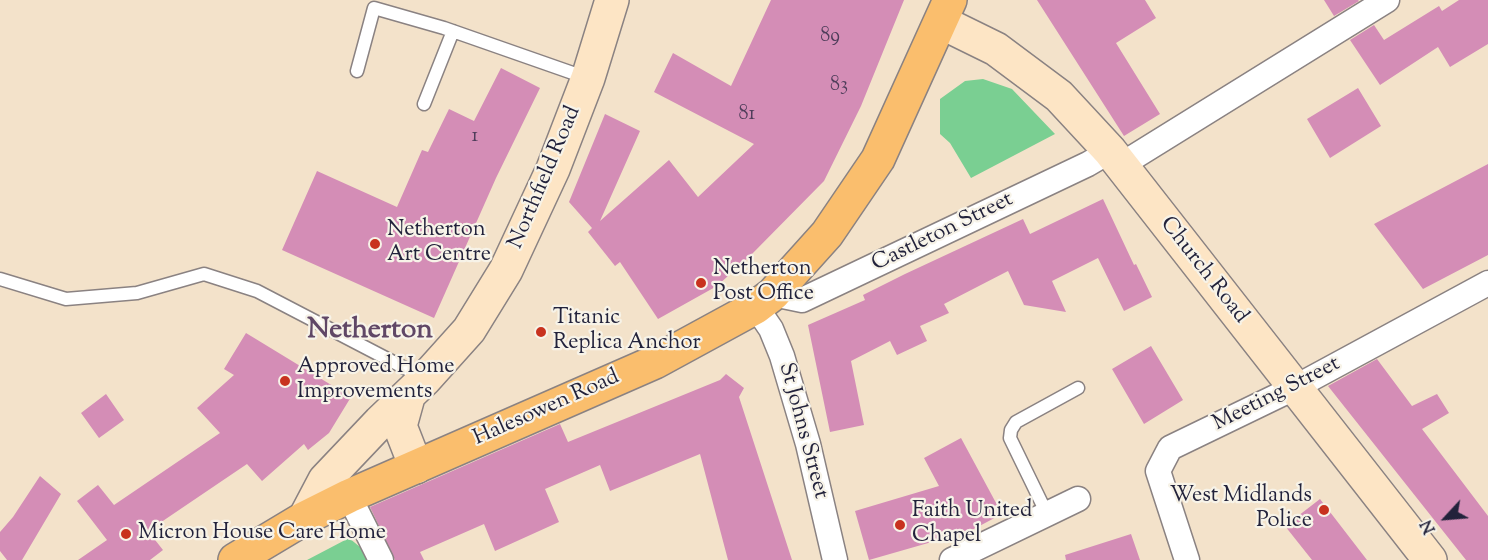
<!DOCTYPE html>
<style>
body{margin:0}
#map{position:relative;width:1488px;height:560px;overflow:hidden;background:#f3e2ca;font-family:"Sorts Mill Goudy",serif}
canvas{display:block}
.north{position:absolute;left:1416px;top:488px;width:60px;height:60px;-webkit-text-stroke:4px #f7f3e8;paint-order:stroke;rotate:244deg;font-size:16px;font-weight:700;line-height:24px;text-align:center;color:#22223b}
.north::after{content:'';display:block;margin:auto;width:21px;height:27px;background:#22223b;clip-path:polygon(50% 0,100% 100%,50% 72%,0 100%)}
</style>
<div id="map">
<canvas width="1488" height="560"></canvas>
<div class="north">N</div>
</div>
<script>
const context = document.querySelector('canvas').getContext('2d');
context.lineJoin = 'round';
function paint(path, color) { context.fillStyle = color; context.fill(path, 'evenodd'); }
const shape = rows => new Path2D(rows.map(r => 'M' + r).join(''));
function trace(path, color, width, dash) { context.strokeStyle = color; context.lineWidth = width; context.lineCap = dash ? 'butt' : 'round'; context.setLineDash(dash || []); context.stroke(path); }
function drawText(font, color, halo, rows, align = 'center') {
  context.font = font + ' "Sorts Mill Goudy",serif'; context.lineWidth = 4.5; context.setLineDash([]); context.textBaseline = 'middle'; context.strokeStyle = halo; context.fillStyle = color; for (const [text, x, y, turn = 0] of rows) {
    context.save(); context.translate(x, y); context.rotate((+turn || 0) * Math.PI / 180); context.textAlign = isNaN(turn) ? turn : align; if (halo) context.strokeText(text, 0, 0); context.fillText(text, 0, 0); context.restore();
  }
}
paint(shape([
 [983,79,1012,89,1055,134,971,178,950,143,940,134,940,99,965,81],
 [349,538,360,547,367,560,307,560]
]), '#7acf92');
paint(shape([
 [771,0,904,0,861,106,824,181,750,256,717,286,658,319,620,262,615,266,588,232,592,228,569,202,605,114,640,131,600,221,669,160,698,197,754,144,654,92,673,53,731,86],
 [1037,0,1145,0,1156,18,1116,43,1160,114,1124,136],
 [1324,0,1358,0,1359,1,1334,16],
 [1459,0,1488,0,1488,44,1450,67,1438,47,1380,85,1350,40,1374,25,1384,40,1439,6,1442,11],
 [501,68,540,88,496,178,434,318,282,250,317,171,397,207,422,150,428,152,449,109,474,121],
 [1358,88,1381,126,1330,158,1307,119],
 [1488,164,1488,255,1423,289,1374,224],
 [1103,199,1134,265,1136,264,1152,297,1124,311,1098,258,1052,281,1066,312,1024,305,1008,271,944,304,949,313,920,326,927,341,897,355,890,341,851,361,864,425,830,432,808,325,865,300,863,295,905,274,1023,219,1030,234],
 [246,333,351,397,329,433,308,450,304,444,262,481,247,464,148,531,163,550,150,560,78,560,107,540,77,501,98,485,114,505,220,433,197,408,234,375,224,369],
 [1151,346,1183,400,1144,424,1112,369],
 [1377,359,1412,406,1437,394,1449,413,1422,429,1488,516,1488,560,1466,560,1328,386],
 [726,374,744,388,739,397,792,560,728,560,700,454,610,491,600,465,545,489,559,522,495,551,484,524,420,552,424,560,395,560,370,507,560,424,568,442,720,380],
 [106,394,124,420,99,438,81,413],
 [961,438,1002,514,970,531,869,560,855,511,939,486,924,458],
 [40,476,61,494,22,560,7,560,0,551,0,532,13,517],
 [1320,499,1367,560,1312,560,1285,526],
 [1131,534,1140,560,1066,560,1065,555]
]), '#d48db6');
const lane = shape([
 [357,71,374,8,444,28,587,78],
 [424,104,453,31],
 [0,279,66,299,137,293,204,274,257,291,424,378],
 [1047,514,1010,438,1011,430,1016,422,1078,388]
]);
const street = shape([
 [1121,165,1387,0],
 [773,294,802,300,1088,164,1110,151],
 [756,307,771,329,782,356,808,444,835,560],
 [349,496,381,560],
 [952,560,1078,499],
 [1187,560,1158,471,1170,448,1294,388,1488,283]
]);
const secondary = shape([
 [941,22,996,49,1059,96,1110,151,1430,560],
 [408,397,400,426,416,467],
 [305,518,325,480,380,422,425,379,469,330,506,270,553,169,588,78,612,0]
]);
const primary = shape([
 [235,560,305,518,349,496,655,362,756,307,773,294,827,234,878,159,950,0]
]);
trace(lane, '#8a8282', 15);
trace(street, '#8a8282', 27);
trace(secondary, '#8a8282', 36);
trace(primary, '#8a8282', 36);
trace(lane, '#fff', 12);
trace(street, '#fff', 24);
trace(secondary, '#fde5c5', 33);
trace(primary, '#fabe6d', 33);
for (const [x, y, r, color] of [
 [375,244,6,"#c8321e"],
 [701,283,6,"#c8321e"],
 [541,332,6,"#c8321e"],
 [285,381,6,"#c8321e"],
 [1324,510,6,"#c8321e"],
 [900,525,6,"#c8321e"],
 [126,534,6,"#c8321e"]
]) { const dot = new Path2D(); dot.arc(x, y, r, 0, 2 * Math.PI); context.fillStyle = color; context.fill(dot); trace(dot, '#f7f3e8', 2); }
drawText('20px', '#4e3d5a', null, [
 ["89",830,38],
 ["83",839,87],
 ["81",747,116],
 ["1",475,138]
]);
drawText('22px', '#22223b', '#f7f3e8', [
 ["Northfield Road",546,178,-67],
 ["Castleton Street",943,233,-26],
 ["Church Road",1203,271,52],
 ["Meeting Street",1277,395,-27],
 ["Halesowen Road",547,409,-24],
 ["St Johns Street",802,431,75]
]);
drawText('22px', '#22223b', '#f7f3e8', [
 ["Netherton",387,231],
 ["Art Centre",387,256],
 ["Netherton",713,270],
 ["Post Office",713,295],
 ["Titanic",553,319],
 ["Replica Anchor",553,344],
 ["Approved Home",297,368],
 ["Improvements",297,393],
 ["West Midlands",1312,497,"right"],
 ["Police",1312,522,"right"],
 ["Faith United",912,512],
 ["Chapel",912,537],
 ["Micron House Care Home",138,534]
], 'left');
drawText('bold 28px', '#604766', '#f7f3e8', [
 ["Netherton",370,332]
]);
</script>
